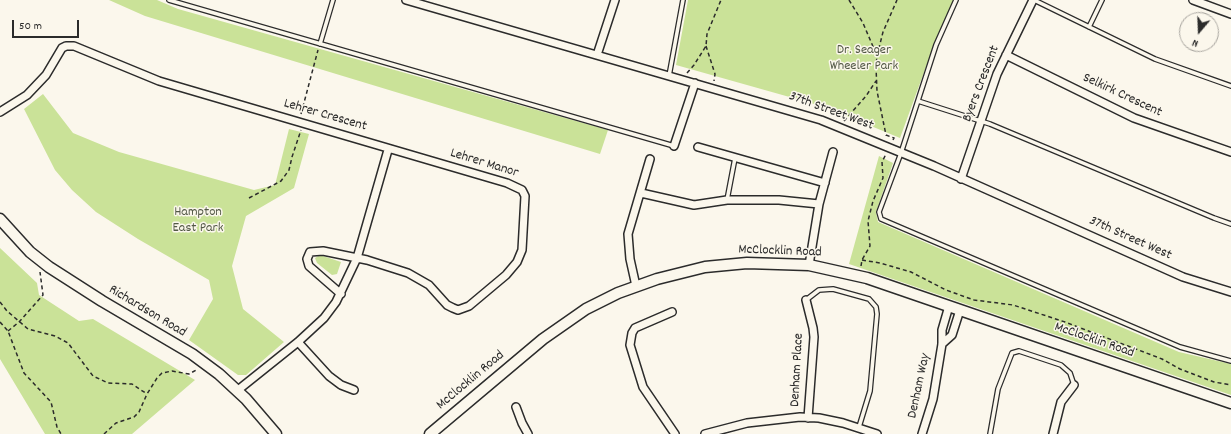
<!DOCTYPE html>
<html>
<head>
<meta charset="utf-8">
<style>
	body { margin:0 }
	#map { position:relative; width:1231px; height:434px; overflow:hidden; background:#fbf7ec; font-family:Dekko,sans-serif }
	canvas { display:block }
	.north { position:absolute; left:1179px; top:12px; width:40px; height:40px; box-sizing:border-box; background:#fbf7ec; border:1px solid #a8a59f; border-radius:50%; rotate:199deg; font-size:11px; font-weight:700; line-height:16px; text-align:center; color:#2b2b2b }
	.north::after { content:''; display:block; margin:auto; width:14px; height:18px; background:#2b2b2b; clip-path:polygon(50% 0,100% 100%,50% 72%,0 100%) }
	.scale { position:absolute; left:12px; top:20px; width:67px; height:18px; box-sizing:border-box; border:2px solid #2b2b2b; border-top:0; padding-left:5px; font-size:12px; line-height:14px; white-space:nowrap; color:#2b2b2b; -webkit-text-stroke:3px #fbf7ec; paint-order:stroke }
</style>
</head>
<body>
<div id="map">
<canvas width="1231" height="434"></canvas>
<div class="north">N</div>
<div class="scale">50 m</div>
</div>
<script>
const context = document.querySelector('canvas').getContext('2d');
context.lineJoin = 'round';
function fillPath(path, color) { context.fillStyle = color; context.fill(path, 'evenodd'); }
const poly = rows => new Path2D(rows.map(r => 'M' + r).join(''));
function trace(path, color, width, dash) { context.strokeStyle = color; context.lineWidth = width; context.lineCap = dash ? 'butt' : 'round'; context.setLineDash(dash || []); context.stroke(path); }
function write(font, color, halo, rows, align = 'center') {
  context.font = font + ' Dekko,sans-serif'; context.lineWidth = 3; context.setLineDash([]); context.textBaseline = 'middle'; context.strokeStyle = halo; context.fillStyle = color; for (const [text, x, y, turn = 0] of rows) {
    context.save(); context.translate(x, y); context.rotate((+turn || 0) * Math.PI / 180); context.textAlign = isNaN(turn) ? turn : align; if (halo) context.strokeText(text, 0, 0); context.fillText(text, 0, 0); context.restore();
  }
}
fillPath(poly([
	[109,0,157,0,178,9,608,130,600,154,145,16],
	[688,0,954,0,938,34,900,138,825,107,676,65],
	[43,94,73,133,119,152,254,190,275,185,289,129,309,134,294,188,246,216,232,266,243,309,284,342,246,375,238,375,189,340,213,299,209,280,138,239,96,212,72,190,55,170,24,109],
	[879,156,893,163,876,212,878,222,1179,352,1231,364,1231,395,849,264],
	[0,248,37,283,39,295,79,321,93,319,195,380,132,434,45,434,0,359],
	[320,255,341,262,337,274,332,275,317,263,315,258]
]), '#cae298');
const lane = poly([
	[169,0,674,146],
	[956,0,936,45,901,153,879,212,881,219,1180,347,1231,361],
	[1034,0,1155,59,1231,86],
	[1089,27,1102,0],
	[320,44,333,0],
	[669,76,683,0],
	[918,101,990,124,1214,218,1231,224],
	[727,200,735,158],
	[806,300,819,290,833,289,869,299,876,307,877,314,870,391,859,427],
	[990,434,998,389,1012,353,1019,351,1061,365,1070,373,1074,385]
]);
const street = poly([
	[406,0,821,120,934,166,1183,277,1231,292],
	[1193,0,1231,14],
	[597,55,615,0],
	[1006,55,1134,118,1231,152],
	[0,112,27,95,46,75,62,48,66,46,74,46,159,81,507,183,522,190,525,196,522,250,517,262,506,275,469,306,458,310,453,308,447,305,429,285,408,273,367,260,323,251,310,252,307,259,309,266,341,294],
	[674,146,695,83],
	[698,147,825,183],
	[961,179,997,74,1033,0],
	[641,193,694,205,727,200,779,200,819,204],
	[809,265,819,204,833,152],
	[636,286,630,259,628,234,650,159],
	[806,300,813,328,814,337,808,418],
	[672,312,635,328,632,333,630,345,643,387,675,434],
	[298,342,329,376,341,385,354,390],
	[942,344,952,335,960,310],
	[238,390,298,342,324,318,336,302,357,258,388,150],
	[516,407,522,423,528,434],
	[705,434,747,423,800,417,819,418,843,423,877,434],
	[922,434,933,399,942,344,942,330,949,306],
	[1053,434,1061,402,1074,385]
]);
const secondary = poly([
	[0,219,30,252,49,267,102,301,192,354,219,374,246,399,276,434],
	[430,434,543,339,586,309,618,293,657,279,705,267,747,263,809,265,867,278,1231,403]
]);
trace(lane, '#2b2b2b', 6);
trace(street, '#2b2b2b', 10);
trace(secondary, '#2b2b2b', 13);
trace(poly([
	[849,0,863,23,877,56],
	[706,46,715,74,714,81],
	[687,73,694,65,706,46,707,34,721,0],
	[301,114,318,50],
	[844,121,866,96,876,81],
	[893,140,894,138,886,135,877,91,876,67,877,56,883,32,897,0],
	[249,198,281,181,289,170,292,157,301,130],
	[862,260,880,263,911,272,946,290,974,300,1013,305,1065,322,1162,359,1180,369,1214,382,1231,385],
	[861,266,862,260,870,246,868,221,873,201,883,178,882,162,886,154],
	[0,302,7,311,28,329,55,336,68,343,93,376,108,383,132,384,147,394],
	[0,322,8,331,24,373,51,402,57,427,61,434],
	[8,331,19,322,43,295,40,272],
	[104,434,116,423,134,417,139,412,147,394,157,378,162,373,172,371,189,374,198,369]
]), '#2b2b2b', 1.5, [4, 3]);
trace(lane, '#fbf7ec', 3.5);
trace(street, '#fbf7ec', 7);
trace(secondary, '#fbf7ec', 10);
write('14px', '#535946', '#fbf7ec', [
	["Dr. Seager",864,51],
	["Wheeler Park",864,67],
	["Hampton",198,213],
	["East Park",198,229]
]);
write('14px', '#2b2b2b', '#fbf7ec', [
	["Byers Crescent",982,84,-69],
	["Selkirk Crescent",1122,96,25],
	["37th Street West",831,112,20],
	["Lehrer Crescent",325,116,16],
	["Lehrer Manor",484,164,17],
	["37th Street West",1130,239,24],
	["McClocklin Road",780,252,2],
	["Richardson Road",147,312,31],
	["McClocklin Road",1094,341,19],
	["Denham Place",798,370,-87],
	["McClocklin Road",471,381,-40],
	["Denham Way",920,386,-78]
]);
</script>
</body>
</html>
